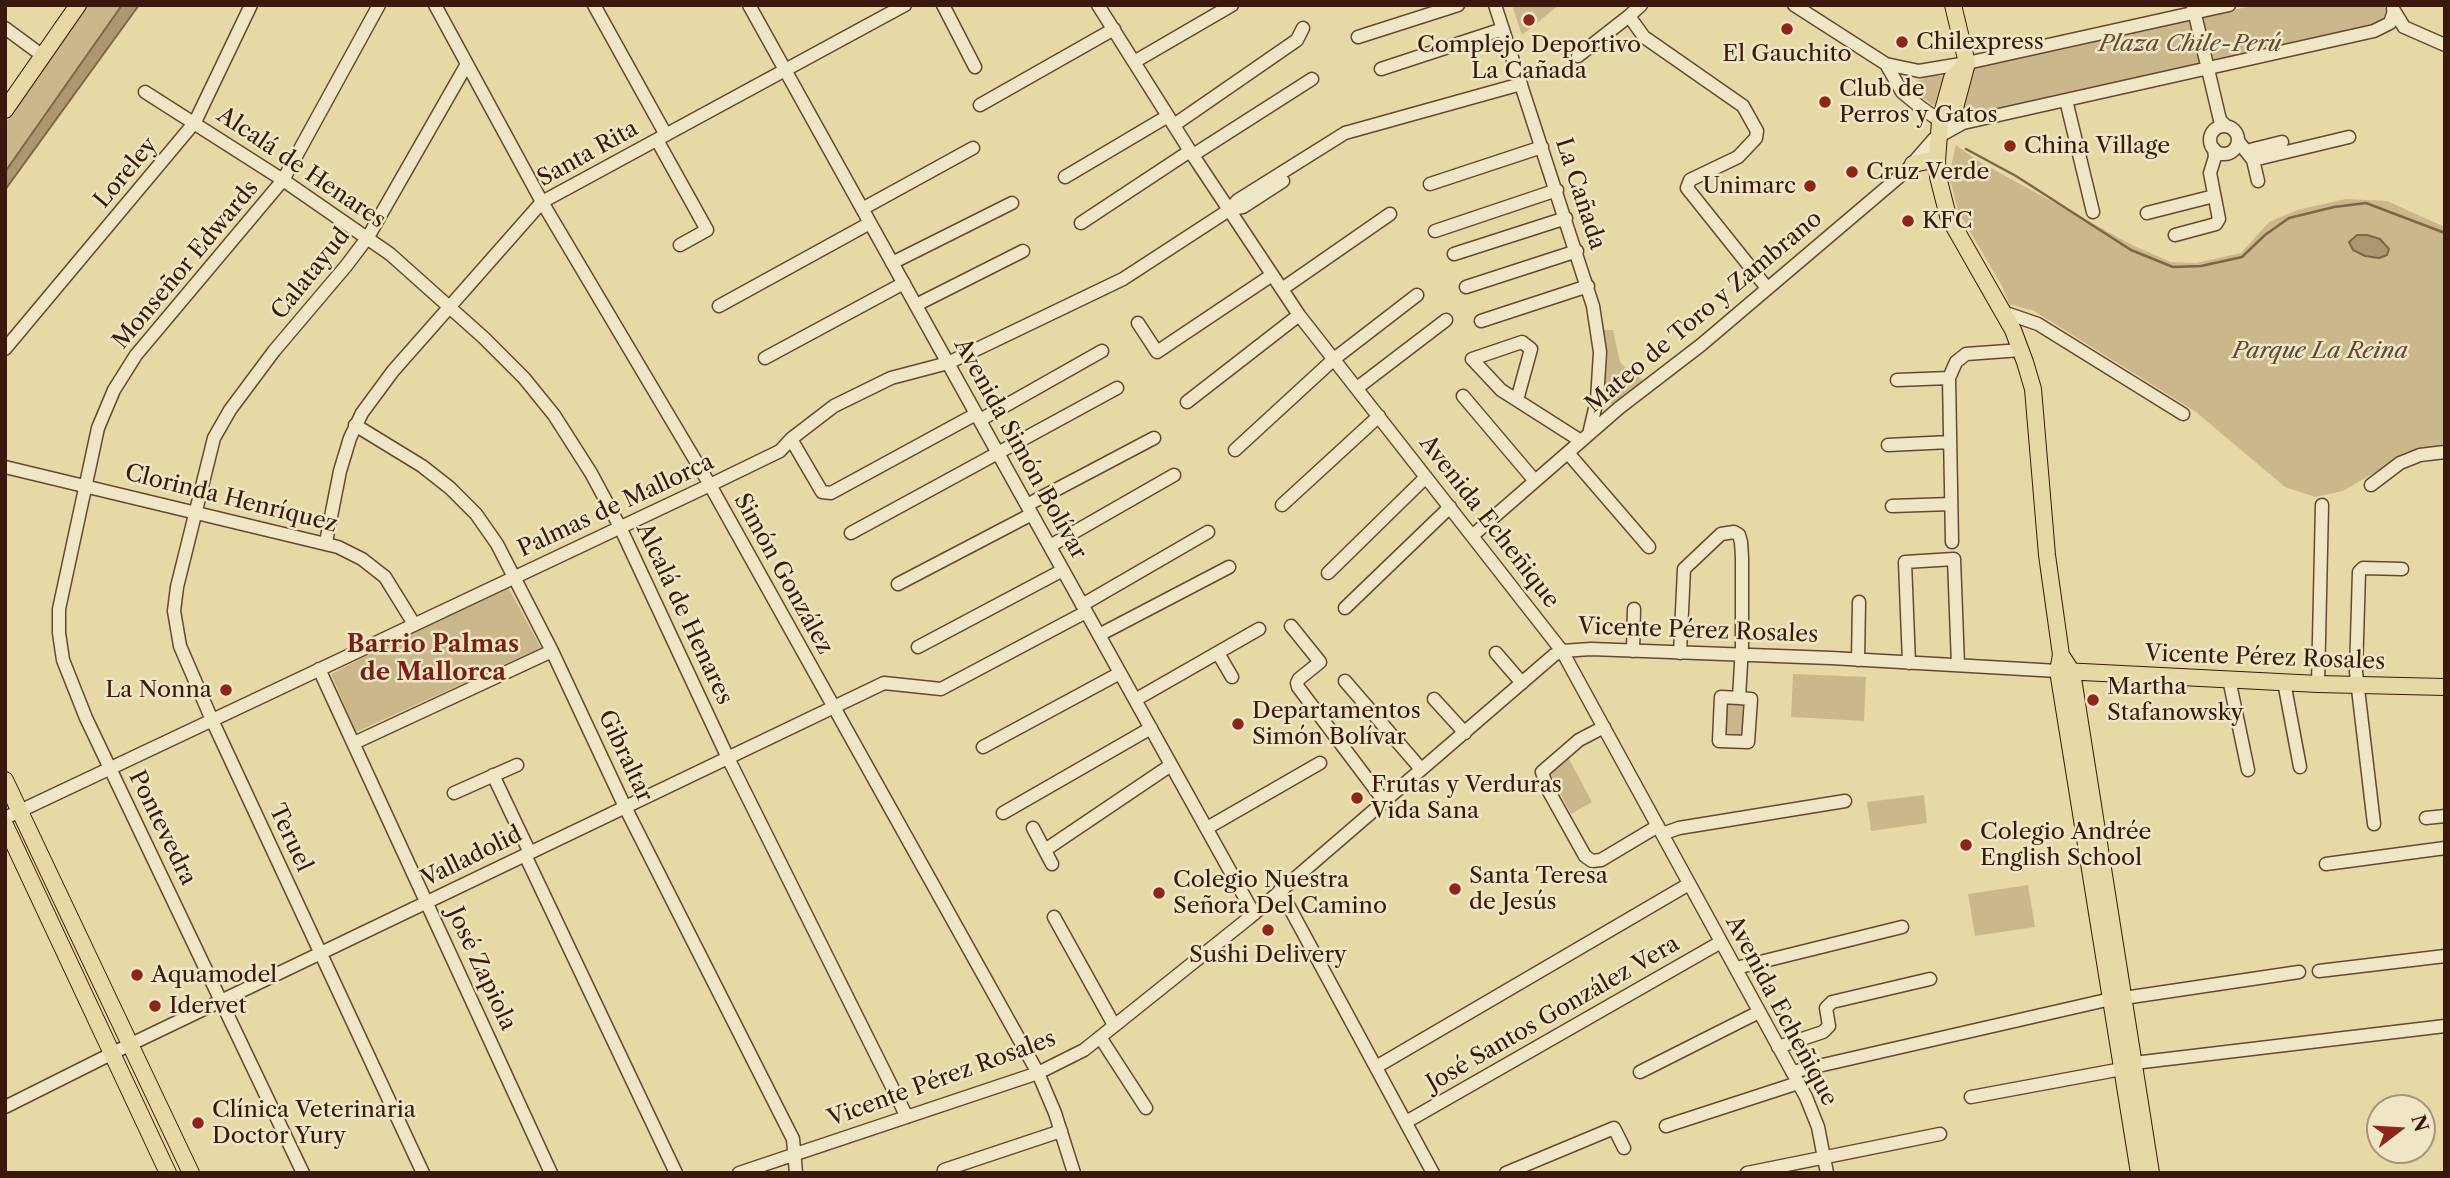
<!DOCTYPE html>
<html>
<head>
<meta charset="utf-8">
<style>
	body { margin:0 }
	#map { position:relative; width:2450px; height:1178px; overflow:hidden; background:#e7d9a6; font-family:"Libre Caslon Text",serif }
	canvas { display:block }
	.frame { position:absolute; inset:0; border:7px solid #3a180b; pointer-events:none }
	.north { position:absolute; left:2366px; top:1094px; width:70px; height:70px; box-sizing:border-box; background:#efe6c5; border:2px solid #a7947b; border-radius:50%; rotate:73deg; font-size:19px; font-weight:700; line-height:28px; text-align:center; color:#3a180b }
	.north::after { content:''; display:block; margin:auto; width:24px; height:32px; background:#8f2418; clip-path:polygon(50% 0,100% 100%,50% 72%,0 100%) }
</style>
</head>
<body>
<div id="map">
<canvas width="2450" height="1178"></canvas>
<div class="frame"></div>
<div class="north">N</div>
</div>
<script>
const context = document.querySelector('canvas').getContext('2d');
context.lineJoin = 'round';
function fillPath(path, color) { context.fillStyle = color; context.fill(path, 'evenodd'); }
const poly = rows => new Path2D(rows.map(r => 'M' + r).join(''));
function trace(path, color, width, dash) { context.strokeStyle = color; context.lineWidth = width; context.lineCap = dash ? 'butt' : 'round'; context.setLineDash(dash || []); context.stroke(path); }
function write(font, color, halo, rows, align = 'center') {
  context.font = font + ' "Libre Caslon Text",serif'; context.lineWidth = 5; context.setLineDash([]); context.textBaseline = 'middle'; context.strokeStyle = halo; context.fillStyle = color; for (const [text, x, y, turn = 0] of rows) {
    context.save(); context.translate(x, y); context.rotate((+turn || 0) * Math.PI / 180); context.textAlign = isNaN(turn) ? turn : align; if (halo) context.strokeText(text, 0, 0); context.fillText(text, 0, 0); context.restore();
  }
}
fillPath(poly([
	[86,5,122,5,5,172,5,124],
	[1512,5,1559,5,1522,35],
	[2256,5,2384,5,2388,19,2382,25,1961,118,1956,115,1970,70,1975,67],
	[1930,76,1946,76,1934,106,1914,91,1914,86,1917,81],
	[1956,145,1978,161,2132,245,2171,262,2196,263,2241,253,2269,222,2297,210,2346,199,2387,201,2445,227,2445,449,2413,450,2343,491,2315,497,2285,487,2196,412,2034,311,2009,304,2002,286,1958,211,1949,175],
	[1604,330,1613,330,1620,362,1630,372,1638,375,1643,381,1613,404,1606,401,1601,394,1606,363],
	[508,587,541,648,356,732,331,674,417,630],
	[1793,674,1866,677,1864,721,1791,717],
	[1726,703,1746,704,1745,738,1725,737],
	[1569,759,1592,802,1571,814,1550,774,1552,768],
	[1924,795,1927,823,1871,831,1867,802],
	[2028,885,2035,927,1975,936,1968,894]
]), '#cab88c');
const water = poly([
	[122,5,139,5,5,190,5,172,122,5],
	[2357,235,2367,235,2380,239,2389,249,2387,255,2379,258,2365,256,2353,250,2349,242,2357,235]
]);
fillPath(water, '#ac9771');
trace(water, '#7e6448', 2);
trace(poly([
	[1966,149,2016,176,2131,250,2173,267,2201,266,2242,257,2265,235,2289,218,2334,207,2366,203,2445,233]
]), '#7e6448', 2.5);
const minor = poly([
	[435,5,542,202,710,485,1038,1073,1055,1113,1074,1173],
	[594,5,666,135],
	[749,5,1254,914],
	[943,5,975,67],
	[1098,5,1190,151,1299,315,1562,651,1806,1097,1818,1127,1827,1173],
	[1495,5,1593,306,1600,352,1597,400,1589,434],
	[1641,5,1629,16,1644,37,1743,106,1757,131,1756,138,1738,157,1690,180,1687,188,1767,288],
	[1794,5,1886,64,1919,71,1967,63,2229,5],
	[2193,6,2220,120,2226,126],
	[2393,9,2404,27,2445,45],
	[5,28,43,56],
	[1358,37,1458,5],
	[1578,56,1629,16],
	[1134,62,1232,5],
	[1886,64,1902,92,1919,106,1940,121,1963,123,2374,31,2390,23,2394,11],
	[1381,69,1503,29],
	[145,92,283,180,390,254,484,338,524,378,554,415,591,473,620,527,728,758,907,1117],
	[2066,100,2093,212],
	[980,105,1114,29],
	[1174,125,1297,40,1303,28],
	'2210 140a14 14 0 1 1 28 0a14 14 0 1 1-28 0Z',
	[657,140,707,230,680,245],
	[2238,141,2253,160,2258,181],
	[2246,151,2282,142],
	[1193,155,1312,79],
	[2253,160,2349,137],
	[1065,177,1168,116],
	[1430,184,1542,147],
	[862,209,973,148],
	[1229,210,1243,207,1283,181],
	[2147,213,2214,196],
	[1081,223,1190,151],
	[1435,231,1557,190],
	[2175,235,2216,224,2219,219,2210,173,2215,157,2214,149],
	[1454,254,1566,218],
	[892,263,1012,203],
	[1466,287,1577,251],
	[1282,289,1390,214],
	[916,305,1023,251],
	[719,306,870,223],
	[2003,312,2038,324,2183,414],
	[1481,321,1588,286],
	[1138,323,1157,352,1272,275],
	[5,349,195,122,251,5],
	[765,358,904,283],
	[1897,380,1949,378],
	[1357,388,1446,320],
	[1463,396,1535,481],
	[1517,400,1531,349,1522,342,1472,359,1501,390,1581,441],
	[1187,402,1299,315],
	[980,420,1102,351],
	[355,425,422,466,450,488,476,514,497,544,552,651,625,807,793,1139,796,1173],
	[791,439,822,492,831,493,976,414],
	[1888,445,1950,442],
	[1235,450,1334,359,1417,295],
	[1568,453,1649,547],
	[5,467,338,547,362,559,385,577,414,624],
	[2371,485,2400,463,2420,455,2445,452],
	[1027,505,1154,438],
	[1282,505,1379,416],
	[1892,506,1951,504],
	[851,533,1117,388],
	[1472,536,1619,408,1701,345,1906,171,1934,139,1963,123],
	[326,542,340,471,350,438,362,413,393,371,542,202,905,5],
	[1952,542,1949,378,1956,362,1966,354,2021,350],
	[1050,546,1174,475],
	[1328,573,1426,477],
	[898,584,1032,514],
	[1082,605,1208,532],
	[1345,608,1450,507],
	[1291,626,1320,662,1299,679,1297,683,1298,687,1384,801],
	[1099,635,1229,567],
	[918,647,1063,570],
	[1633,651,1634,609],
	[1218,653,1232,677],
	[1496,653,1522,683],
	[1680,653,1684,569,1721,534,1734,532,1739,535,1741,542,1742,558,1742,646,1739,698,1751,699,1748,742,1719,741,1721,697,1739,698],
	[1858,660,1859,602],
	[1909,663,1905,562,1954,559,1958,665],
	[319,669,551,1173],
	[2229,679,2248,770],
	[1345,681,1421,769],
	[2284,682,2300,767],
	[2318,684,2322,505],
	[1434,699,1465,733],
	[1135,700,1259,629],
	[1604,727,1579,740,1542,772,1547,788,1585,856,1592,861,1601,860,1658,826],
	[354,743,552,651],
	[983,747,1120,673],
	[493,775,530,853],
	[454,793,517,765],
	[1003,813,1151,728],
	[5,818,710,485,780,451,791,439,834,406,891,378,948,363,1123,279,1229,210,1238,200,1345,133,1521,84],
	[2426,818,2445,816],
	[2374,824,2356,672,2359,572,2363,568,2402,569],
	[1033,828,1052,864],
	[1207,828,1320,763],
	[1662,834,1679,828,1845,801],
	[1045,850,1171,765],
	[525,855,676,1173],
	[2326,864,2445,848],
	[1280,890,1433,1173],
	[1054,917,1114,1025],
	[1736,968,1902,927],
	[2319,971,2445,956],
	[2124,998,2299,972],
	[1100,1037,1146,1108],
	[1778,1047,1823,1032,1829,1026,1826,1008,1832,1002,1930,979],
	[2134,1063,2445,1026],
	[1376,1067,1689,884],
	[1640,1072,1759,1012],
	[1792,1072,2111,999],
	[1971,1097,2122,1069],
	[5,1107,129,1045,884,683,941,689,1086,612],
	[1406,1122,1721,942],
	[1666,1126,1798,1083],
	[944,1170,1061,1131],
	[303,1173,86,718,63,660,59,633,59,609,98,428,114,390,136,355,283,180,379,5],
	[423,1173,212,720,180,646,174,611,177,587,214,438,230,410,274,351,346,266,368,237,467,64],
	[739,1173,1038,1073,1084,1050,1249,918,1554,655,1562,651,1591,649,1831,658,2058,671],
	[1506,1173,1614,1128,1624,1148],
	[1747,1173,1940,1134]
]);
const major = poly([
	[1953,5,1967,63,1955,108],
	[1967,63,1952,78,1940,121,1937,161,1938,177,1948,216,2013,330,2025,362,2033,389,2047,555,2061,655,2058,671,2139,1173],
	[5,110,78,5],
	[1913,164,1928,161,1933,162,1937,167],
	[2061,655,2072,672,2151,1173],
	[2063,671,2318,684,2445,687],
	[5,780,191,1173],
	[5,825,168,1173]
]);
trace(minor, '#654832', 15);
trace(major, '#3a180b', 18);
trace(minor, '#efe6c5', 12);
trace(major, '#e7d9a6', 16);
for (const [x, y, r, color] of [
	[1529,20,7,"#8f2418"],
	[1787,29,7,"#8f2418"],
	[1902,42,7,"#8f2418"],
	[1825,102,7,"#8f2418"],
	[2010,146,7,"#8f2418"],
	[1852,172,7,"#8f2418"],
	[1810,186,7,"#8f2418"],
	[1908,221,7,"#8f2418"],
	[226,690,7,"#8f2418"],
	[2093,700,7,"#8f2418"],
	[1238,724,7,"#8f2418"],
	[1357,798,7,"#8f2418"],
	[1966,845,7,"#8f2418"],
	[1455,889,7,"#8f2418"],
	[1159,893,7,"#8f2418"],
	[1268,930,7,"#8f2418"],
	[137,975,7,"#8f2418"],
	[155,1006,7,"#8f2418"],
	[198,1123,7,"#8f2418"]
]) { const dot = new Path2D(); dot.arc(x, y, r, 0, 2 * Math.PI); context.fillStyle = color; context.fill(dot); trace(dot, '#efe6c5', 2.5); }
write('23px', '#3a180b', '#efe6c5', [
	["Chilexpress",1916,42],
	["Complejo Deportivo",1529,45,"center"],
	["La Cañada",1529,71,"center"],
	["El Gauchito",1787,54,"center"],
	["Club de",1839,89],
	["Perros y Gatos",1839,115],
	["China Village",2024,146],
	["Cruz Verde",1866,172],
	["Unimarc",1796,186,"right"],
	["KFC",1922,221],
	["Martha",2107,687],
	["Stafanowsky",2107,713],
	["La Nonna",212,690,"right"],
	["Departamentos",1252,711],
	["Simón Bolívar",1252,737],
	["Frutas y Verduras",1371,785],
	["Vida Sana",1371,811],
	["Colegio Andrée",1980,832],
	["English School",1980,858],
	["Santa Teresa",1469,876],
	["de Jesús",1469,902],
	["Colegio Nuestra",1173,880],
	["Señora Del Camino",1173,906],
	["Sushi Delivery",1268,955,"center"],
	["Aquamodel",151,975],
	["Idervet",169,1006],
	["Clínica Veterinaria",212,1110],
	["Doctor Yury",212,1136]
], 'left');
write('italic 23px', '#654832', '#efe6c5', [
	["Plaza Chile-Perú",2190,44],
	["Parque La Reina",2320,351]
]);
write('23px', '#3a180b', '#efe6c5', [
	["Santa Rita",588,154,-29],
	["Alcalá de Henares",301,168,34],
	["Loreley",126,173,-50],
	["La Cañada",1580,194,72],
	["Monseñor Edwards",186,265,-50],
	["Calatayud",311,274,-51],
	["Mateo de Toro y Zambrano",1704,312,-40],
	["Avenida Simón Bolívar",1020,449,61],
	["Clorinda Henríquez",231,499,14],
	["Palmas de Mallorca",616,506,-25],
	["Avenida Echeñique",1489,522,52],
	["Simón González",783,574,61],
	["Alcalá de Henares",684,614,65],
	["Vicente Pérez Rosales",1698,631,2],
	["Vicente Pérez Rosales",2265,658,2],
	["Gibraltar",625,756,65],
	["Pontevedra",162,828,64],
	["Teruel",290,838,65],
	["Valladolid",472,857,-26],
	["José Zapiola",481,969,65],
	["Avenida Echeñique",1781,1011,62],
	["José Santos González Vera",1553,1014,-30],
	["Vicente Pérez Rosales",942,1079,-20]
]);
write('bold 24px', '#7a1f14', '#efe6c5', [
	["Barrio Palmas",433,645],
	["de Mallorca",433,673]
]);
</script>
</body>
</html>
